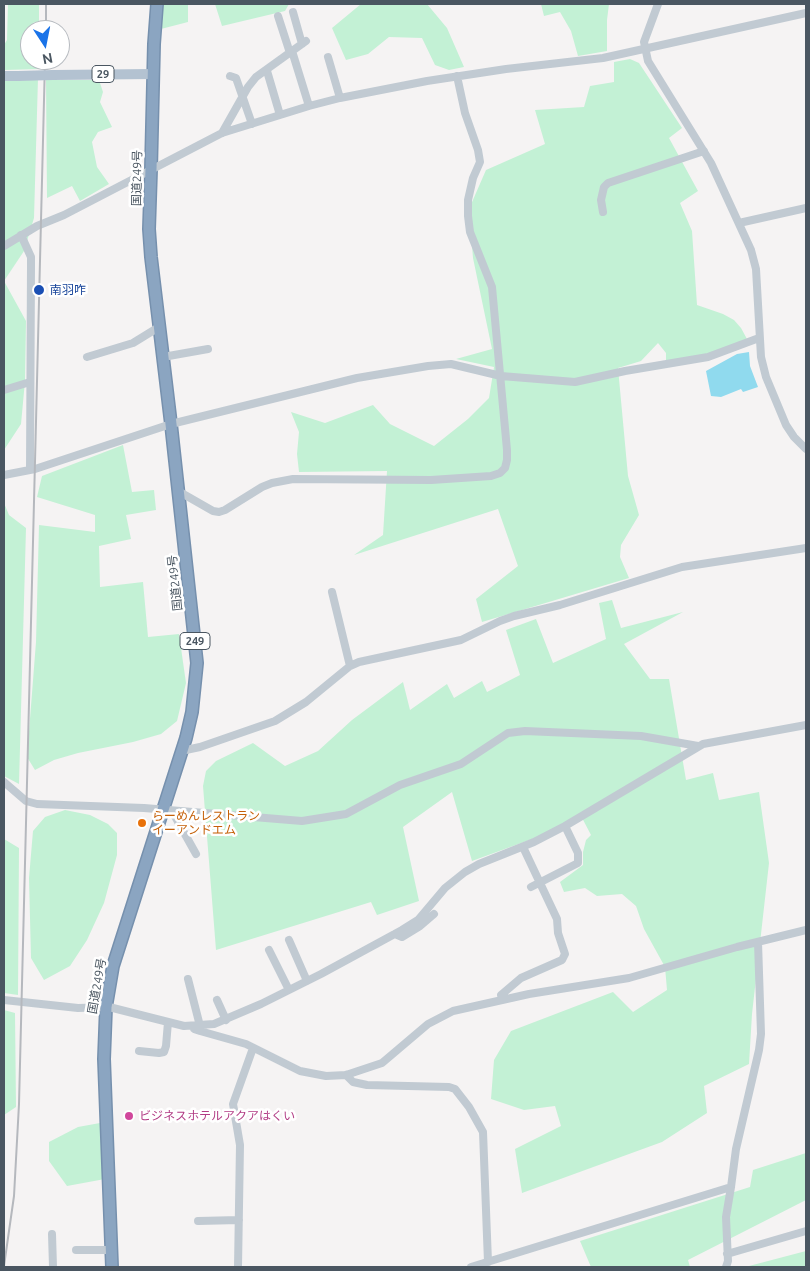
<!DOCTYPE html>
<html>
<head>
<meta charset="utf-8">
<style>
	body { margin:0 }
	#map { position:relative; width:810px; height:1271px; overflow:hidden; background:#f5f3f3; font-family:Ubuntu,sans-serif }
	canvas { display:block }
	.frame { position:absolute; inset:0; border:5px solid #4a5661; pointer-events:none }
	.north { position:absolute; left:20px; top:20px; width:50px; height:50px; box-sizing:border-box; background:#fff; border:1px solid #b7bbc0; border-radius:50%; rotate:169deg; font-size:14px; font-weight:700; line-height:20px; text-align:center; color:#4a5661 }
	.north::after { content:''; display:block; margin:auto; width:18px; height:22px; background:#1a73e8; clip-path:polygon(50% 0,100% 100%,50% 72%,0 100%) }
</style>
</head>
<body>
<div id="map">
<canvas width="810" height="1271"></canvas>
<div class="frame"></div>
<div class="north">N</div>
</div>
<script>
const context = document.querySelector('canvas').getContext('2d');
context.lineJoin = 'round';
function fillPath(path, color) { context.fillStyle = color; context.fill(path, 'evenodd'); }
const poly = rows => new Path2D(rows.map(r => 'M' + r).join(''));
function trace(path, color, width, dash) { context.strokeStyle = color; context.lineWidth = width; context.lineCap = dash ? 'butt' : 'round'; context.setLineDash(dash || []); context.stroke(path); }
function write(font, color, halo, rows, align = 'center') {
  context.font = font + ' Ubuntu,"Noto Sans JP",sans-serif'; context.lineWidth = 5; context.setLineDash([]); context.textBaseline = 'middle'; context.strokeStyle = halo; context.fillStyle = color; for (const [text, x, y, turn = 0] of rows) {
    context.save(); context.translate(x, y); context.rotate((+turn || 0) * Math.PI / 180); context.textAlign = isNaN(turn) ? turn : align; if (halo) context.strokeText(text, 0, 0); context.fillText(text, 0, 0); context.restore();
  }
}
fillPath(poly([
	[8,4,39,4,39,30,30,30,30,60,40,60,40,69,4,70,4,45,7,40],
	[161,4,188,4,188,22,157,30],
	[215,4,289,4,285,11,222,26],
	[361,4,427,4,447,28,464,67,449,70,435,65,422,38,389,37,368,54,346,60,332,28],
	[541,4,609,4,607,20,607,51,578,56,571,31,560,12,544,16],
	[630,59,639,63,682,128,669,138,698,191,680,203,692,231,697,305,723,314,734,320,741,328,747,339,707,355,666,362,666,353,658,343,641,361,618,368,628,476,639,515,621,545,620,557,629,578,482,622,476,599,518,566,498,509,354,555,383,535,387,471,299,472,297,454,299,432,291,412,325,423,373,405,390,424,434,446,468,419,489,398,494,367,456,359,492,349,473,258,469,209,486,170,545,144,535,110,584,107,590,86,614,82,614,62],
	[4,78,38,78,34,218,24,251,4,281,26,321,25,381,21,424,4,450],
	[46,80,99,80,103,92,100,102,112,127,98,132,92,142,97,167,109,184,80,201,72,186,47,198],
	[123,445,132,492,154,490,156,510,126,515,131,539,99,546,100,587,143,582,148,637,179,634,186,683,177,721,161,734,133,742,78,753,54,760,35,770,27,757,36,642,39,525,95,532,95,515,37,497,42,476],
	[4,503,9,515,26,528,19,784,4,776],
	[612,600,621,628,683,612,624,644,650,679,669,679,686,780,713,773,719,800,759,792,769,863,752,1014,749,1064,704,1086,707,1113,662,1142,522,1193,515,1149,561,1126,555,1106,524,1110,491,1099,494,1060,511,1031,613,992,633,1012,667,990,665,967,644,929,636,906,622,894,597,896,585,888,564,892,560,882,583,865,583,852,586,840,591,835,580,814,543,835,472,861,452,792,403,827,419,901,377,915,371,902,216,950,203,786,206,771,216,761,253,743,285,766,318,751,352,720,403,682,410,710,447,684,454,698,482,681,487,692,520,675,506,630,536,619,553,663,606,639,599,603],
	[65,810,90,815,108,824,117,833,117,855,104,903,87,940,70,966,44,980,31,958,29,878,33,831,45,817],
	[4,839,19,848,18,995,4,993],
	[4,1010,15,1013,16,1107,4,1115],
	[100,1123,105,1179,67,1186,49,1161,49,1142,78,1127],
	[806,1153,806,1200,688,1260,690,1267,591,1267,580,1241,750,1187,753,1170],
	[806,1251,806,1267,749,1267,749,1266]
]), '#c3f1d5');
fillPath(poly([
	[749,352,750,366,758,387,743,392,741,389,721,397,711,396,706,371,737,354]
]), '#90daee');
const highway = poly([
	[112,1267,104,1059,106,1007,113,966,186,738,192,712,197,663,171,424,151,257,149,229,151,169,154,44,157,4]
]);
trace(highway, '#7690ad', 14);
trace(poly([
	[658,4,644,42,648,61,711,163,751,250,756,269,761,357,766,377,786,425,794,437,806,449],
	[293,12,302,44],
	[278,16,290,53],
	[292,51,309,106],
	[328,57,340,98],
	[267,71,280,115],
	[230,76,236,78,252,124],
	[222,133,248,87,256,77,306,41],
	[603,212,601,200,604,187,608,183,704,151],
	[739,223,806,208],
	[21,235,31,257,31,265,30,470],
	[4,246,37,226,64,215,222,133,309,106,340,98,427,81,506,69,603,58,806,13],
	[87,357,133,343,159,327],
	[163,357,208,349],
	[4,390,30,382],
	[4,475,35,469,171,424,357,378,428,366,451,364,501,376,575,382,625,371,708,357,759,338],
	[178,491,213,511,219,512,225,510,262,487,272,483,293,479,431,480,491,476,500,473,505,468,507,460,507,450,492,287,470,232,468,216,468,200,473,178,480,162,478,150,465,113,457,76],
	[332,592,350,666],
	[181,751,200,747,275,721,306,702,350,666,359,662,461,640,500,621,514,616,560,605,682,567,806,548],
	[4,782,26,801,37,804,144,808,302,821,346,814,400,785,461,764,508,733,525,731,641,736,698,746],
	[172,811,196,854],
	[531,887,578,863,578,853,565,826],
	[395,934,402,937,420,926,434,914],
	[289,940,307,981],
	[269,950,289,990],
	[188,979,200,1026],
	[502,999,501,995,521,978,562,960,565,954,558,933,557,919,523,847],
	[4,1000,78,1008,109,1007,184,1026,214,1024,261,1004,321,974,402,930,418,920,445,888,465,872,479,864,534,842,565,826,703,744,806,725],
	[217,1000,226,1020],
	[194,1026,194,1029,200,1031,246,1044,300,1071,326,1076,346,1075,382,1063,428,1024,453,1011,529,994,629,978,737,947,806,930],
	[139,1051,159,1053,164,1052,166,1046,168,1022],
	[346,1075,353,1082,367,1085,449,1087,455,1089,469,1107,483,1132,488,1262],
	[198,1221,239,1220],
	[52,1234,53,1267],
	[76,1250,111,1250],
	[727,1254,806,1231],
	[238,1267,240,1145,233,1104,253,1048],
	[471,1267,731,1187],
	[726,1267,728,1261,726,1217,731,1187,736,1149,759,1050,761,1034,758,942]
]), '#c1cad2', 8);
trace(poly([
	[53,75,153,74],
	[4,76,18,76]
]), '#b3c2d1', 10);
trace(highway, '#8ba5c1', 11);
trace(poly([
	[46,30,46,4],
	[4,1266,14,1196,19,1104,45,60]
]), '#b5b8bd', 2);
trace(poly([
	[18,76,53,75]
]), '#b3c2d1', 10);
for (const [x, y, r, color] of [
	[39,290,6,"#1a4fb4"],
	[142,823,5,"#e8710a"],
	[129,1116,5,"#d1479c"]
]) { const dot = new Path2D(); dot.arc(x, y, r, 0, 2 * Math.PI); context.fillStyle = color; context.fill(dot); trace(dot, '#fff', 2); }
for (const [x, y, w] of [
	[103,74,22],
	[195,641,30]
]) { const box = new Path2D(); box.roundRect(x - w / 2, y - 8.5, w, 17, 4); context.fillStyle = '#fff'; context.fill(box); trace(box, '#4a5661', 1); }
write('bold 11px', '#4a5661', null, [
	["29",103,74],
	["249",195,641]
]);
write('12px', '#4a5661', '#fff', [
	["国道249号",137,178,-89],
	["国道249号",175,583,-96],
	["国道249号",97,986,-80]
]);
write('12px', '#164399', '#fff', [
	["南羽咋",50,290]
], 'left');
write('12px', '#c56008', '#fff', [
	["らーめんレストラン",152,816],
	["イーアンドエム",152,830]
], 'left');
write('12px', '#b23c85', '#fff', [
	["ビジネスホテルアクアはくい",139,1116]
], 'left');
</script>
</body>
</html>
